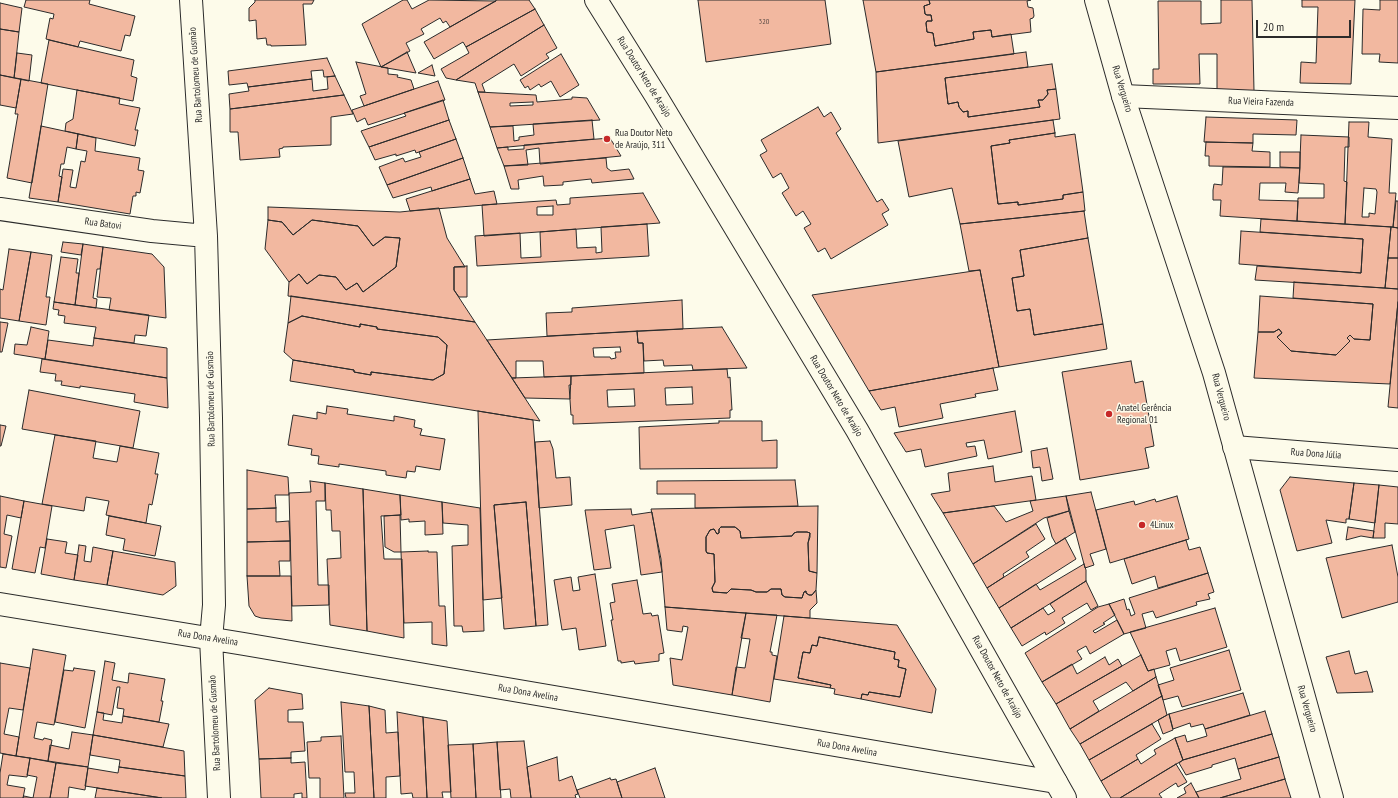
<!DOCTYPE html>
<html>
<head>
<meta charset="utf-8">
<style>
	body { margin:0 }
	#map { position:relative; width:1398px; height:798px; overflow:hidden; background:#fdfbea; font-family:"PT Sans Narrow",sans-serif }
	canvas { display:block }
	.scale { position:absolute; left:1256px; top:20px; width:95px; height:18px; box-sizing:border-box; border:2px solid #2b2b2b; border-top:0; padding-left:5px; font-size:12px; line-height:14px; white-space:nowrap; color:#2b2b2b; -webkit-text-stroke:3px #fdfbea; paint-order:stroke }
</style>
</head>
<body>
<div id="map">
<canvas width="1398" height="798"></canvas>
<div class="scale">20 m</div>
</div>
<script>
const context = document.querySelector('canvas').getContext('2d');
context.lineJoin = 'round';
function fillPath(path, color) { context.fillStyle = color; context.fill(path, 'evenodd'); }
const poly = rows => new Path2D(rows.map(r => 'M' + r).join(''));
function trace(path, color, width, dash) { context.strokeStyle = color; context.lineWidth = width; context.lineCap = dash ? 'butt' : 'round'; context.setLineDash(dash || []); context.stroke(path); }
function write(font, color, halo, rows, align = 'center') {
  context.font = font + ' "PT Sans Narrow",sans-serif'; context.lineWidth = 3; context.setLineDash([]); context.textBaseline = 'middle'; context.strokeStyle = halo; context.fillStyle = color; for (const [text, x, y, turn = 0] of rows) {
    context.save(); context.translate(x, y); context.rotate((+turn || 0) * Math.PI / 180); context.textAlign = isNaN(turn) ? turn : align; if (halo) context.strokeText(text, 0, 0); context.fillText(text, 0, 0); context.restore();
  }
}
const building = poly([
	[26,0,90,0,89,4,135,16,130,36,125,35,121,51,80,41,78,47,46,39,50,18,53,19,54,14,24,7,26,0],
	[255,0,314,0,312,4,303,4,306,45,271,46,271,45,267,45,266,38,257,39,256,20,249,21,249,8,255,2,255,0],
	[403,0,407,0,412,9,429,0,496,1,450,27,446,21,443,23,440,18,421,29,424,34,406,43,410,51,381,67,362,24,403,0],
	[497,0,529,0,535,9,466,47,463,42,434,59,424,42,497,0],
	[698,0,825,0,831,44,706,62,698,0],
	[863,0,929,0,930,4,924,6,925,14,927,15,931,15,932,21,927,21,926,23,927,32,933,33,935,46,974,39,973,32,991,30,992,37,1011,34,1014,54,876,72,863,0],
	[929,0,1031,0,1027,1,1028,7,1033,8,1034,16,1033,18,1030,19,1031,32,992,37,991,30,973,32,974,39,935,46,933,33,927,32,926,23,927,21,932,21,931,15,927,15,925,14,924,6,930,4,929,0],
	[1221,0,1252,0,1254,91,1217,92,1217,54,1199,54,1200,84,1153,84,1153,69,1159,69,1158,1,1201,1,1201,24,1221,23,1221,0],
	[1302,0,1355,0,1351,84,1300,83,1301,62,1316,63,1318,7,1302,7,1302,0],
	[1380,0,1398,0,1398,63,1379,62,1380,54,1362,54,1363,9,1380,10,1380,0],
	[0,3,22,8,19,32,0,29,0,3],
	[535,9,544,25,456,80,446,78,441,69,469,53,466,47,535,9],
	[544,25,557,48,546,54,549,58,521,76,514,64,482,84,485,92,478,92,475,83,456,80,544,25],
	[0,29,19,32,14,78,0,75,0,29],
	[49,40,134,60,131,76,137,78,133,101,41,83,49,40],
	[407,52,416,73,381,67,407,52],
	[1026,52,1028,67,945,78,948,104,958,102,959,107,963,112,968,111,968,117,1040,107,1038,100,1043,100,1048,94,1047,90,1056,89,1060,119,878,143,876,72,1026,52],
	[17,53,32,55,29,81,14,78,17,53],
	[561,54,579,85,560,97,551,81,541,87,539,84,530,90,528,86,525,88,520,80,561,54],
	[327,58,335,76,324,77,323,70,311,71,312,79,248,87,247,83,229,85,228,71,327,58],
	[356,62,388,68,388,74,398,75,397,77,411,80,414,89,364,106,360,96,366,94,356,62],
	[1052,64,1056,89,1047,90,1048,94,1043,100,1038,100,1040,107,968,117,968,111,963,112,959,107,958,102,948,104,945,78,1052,64],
	[432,65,435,76,418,73,432,65],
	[0,75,21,79,16,108,0,105,0,75],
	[335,76,344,95,230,109,229,94,249,91,248,87,312,79,313,91,328,89,327,77,335,76],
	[21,79,48,84,32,183,7,178,18,114,15,114,21,79],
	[438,81,445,100,368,125,365,118,357,122,352,110,438,81],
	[77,90,120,98,119,104,140,108,135,130,138,130,135,146,65,131,66,123,73,119,77,90],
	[478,92,536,95,537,102,572,99,572,97,587,98,600,120,490,127,478,92],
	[533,102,533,105,510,106,510,103,533,102],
	[344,95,353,114,331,117,331,145,283,147,283,148,279,149,280,157,240,160,238,132,230,132,230,109,344,95],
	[443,100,449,120,369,147,361,131,406,116,404,113,443,100],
	[818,107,824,117,831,112,841,129,836,133,877,202,882,199,889,210,882,214,888,225,831,259,825,248,818,252,804,228,811,224,803,211,796,216,782,193,789,188,781,173,773,178,760,155,767,151,761,140,818,107],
	[1206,117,1297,120,1296,135,1253,134,1253,143,1204,142,1206,117],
	[449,120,456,139,416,153,415,150,396,156,396,154,375,160,369,147,449,120],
	[592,120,594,139,497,148,490,127,513,126,514,141,519,140,519,137,534,135,533,124,592,120],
	[1053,120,1055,133,1009,140,1010,143,991,146,998,204,1018,202,1018,205,1063,199,1063,195,1083,192,1085,211,960,224,952,188,909,197,898,141,1053,120],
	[1349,122,1369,122,1368,137,1392,139,1389,193,1396,193,1393,227,1345,224,1349,122],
	[1364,188,1376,189,1377,192,1375,214,1369,213,1369,217,1362,217,1364,188],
	[41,126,78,134,76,149,67,147,64,164,61,164,59,176,62,177,58,202,29,198,41,126],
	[1055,133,1055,137,1075,134,1083,192,1063,195,1063,199,1018,205,1018,202,998,204,991,146,1010,143,1009,140,1055,133],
	[78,134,96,138,95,151,140,158,138,170,144,171,140,193,136,192,136,196,133,196,130,214,58,202,63,169,73,170,70,187,76,188,81,161,85,162,87,151,76,149,78,134],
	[1301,135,1349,137,1349,147,1345,147,1344,181,1347,182,1345,224,1297,221,1298,198,1324,198,1324,184,1299,183,1301,135],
	[610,138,621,156,540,164,539,148,526,150,528,165,504,166,497,148,508,147,508,150,524,149,524,145,610,138],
	[456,139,463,158,387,185,379,167,403,158,405,162,421,157,419,152,456,139],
	[1206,142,1253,143,1252,151,1270,152,1270,167,1209,166,1209,156,1205,156,1206,142],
	[1280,152,1300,152,1300,168,1280,167,1280,152],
	[463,158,470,179,432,191,431,187,393,198,387,185,463,158],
	[606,158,607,168,611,171,629,169,634,179,592,183,591,179,563,182,563,185,544,186,543,176,518,180,519,189,511,189,504,166,606,158],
	[1223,167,1300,168,1298,193,1285,192,1286,183,1260,183,1259,200,1298,201,1297,221,1220,216,1221,200,1213,200,1213,190,1214,184,1222,185,1223,167],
	[470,179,475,194,494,191,497,204,410,211,406,199,470,179],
	[643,193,660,223,484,236,482,205,556,200,557,205,570,204,570,198,643,193],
	[553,206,553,215,537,215,537,207,553,206],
	[1396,201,1398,201,1398,228,1393,227,1396,201],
	[268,207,400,212,439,208,447,238,465,267,454,267,454,290,475,322,288,296,289,282,299,274,307,284,319,275,336,277,346,290,357,283,363,292,396,267,400,238,385,237,373,246,358,226,312,220,293,235,282,222,268,220,268,207],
	[1084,211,1088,238,1020,250,1024,276,1012,278,1017,311,1030,309,1034,335,1103,324,1107,349,999,367,980,270,969,271,960,224,1084,211],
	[1261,219,1391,227,1385,288,1255,280,1257,266,1361,273,1363,239,1260,232,1261,219],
	[268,220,282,222,293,235,312,220,358,226,373,246,385,237,400,238,396,267,363,292,357,283,346,290,336,277,319,275,307,284,299,274,289,282,265,249,268,220],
	[647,224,649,256,477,266,475,236,520,233,521,258,541,257,540,232,576,229,577,248,596,247,596,253,602,252,601,227,647,224],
	[1391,227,1398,228,1398,258,1388,258,1391,227],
	[1241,231,1363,239,1361,273,1239,264,1241,231],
	[1088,238,1103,324,1034,335,1030,309,1017,311,1012,278,1024,276,1020,250,1088,238],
	[63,242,83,244,81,255,61,252,63,242],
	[83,244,103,247,100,269,97,269,93,298,97,299,96,308,75,305,83,244],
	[103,247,152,254,164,267,166,318,109,310,111,298,97,297,103,247],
	[9,249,31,252,19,321,0,318,0,289,3,290,9,249],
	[31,252,52,255,46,297,50,297,46,325,19,321,31,252],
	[61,257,78,259,76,273,79,273,75,305,54,302,61,257],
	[1388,258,1398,258,1398,289,1385,288,1388,258],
	[467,266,467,297,459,297,454,290,454,267,467,266],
	[980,270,999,367,869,391,812,295,980,270],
	[1294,282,1398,289,1398,302,1390,384,1254,378,1258,332,1274,332,1279,329,1282,333,1277,337,1291,351,1336,355,1350,341,1347,338,1350,335,1354,339,1370,340,1373,304,1293,298,1294,282],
	[291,296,475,322,540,421,290,381,293,360,354,370,354,372,371,375,371,372,433,380,444,374,447,345,438,337,377,329,377,327,360,324,360,327,302,316,288,323,291,296],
	[1260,296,1373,304,1370,340,1354,339,1350,335,1347,338,1350,341,1336,355,1291,351,1277,337,1282,333,1279,329,1274,332,1258,332,1260,296],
	[682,300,683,329,547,336,546,313,572,312,572,308,682,300],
	[54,302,149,315,146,336,135,335,134,343,94,338,96,327,64,323,65,316,58,315,59,310,53,309,54,302],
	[1398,302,1398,408,1388,407,1398,302],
	[302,316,360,327,360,324,377,327,377,329,438,337,447,345,444,374,433,380,371,372,371,375,354,372,354,370,293,360,284,352,288,323,302,316],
	[0,322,8,323,2,352,0,352,0,322],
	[31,327,49,331,45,359,14,354,15,344,27,345,31,327],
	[722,327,747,368,693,370,692,365,664,366,663,360,644,361,643,343,638,343,637,331,722,327],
	[637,331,638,343,643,343,644,373,544,377,543,361,516,361,516,378,512,378,487,340,637,331],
	[620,347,621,352,615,352,616,358,611,359,610,357,594,357,593,348,620,347],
	[94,338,167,348,167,378,45,359,48,340,93,346,94,338],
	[42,359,167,378,168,408,134,402,135,394,80,386,80,388,61,385,62,381,55,381,56,374,40,372,42,359],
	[1131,361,1135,383,1143,381,1154,446,1145,448,1149,468,1080,480,1062,372,1131,361],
	[993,368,998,390,975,394,976,397,940,404,943,418,899,427,895,407,881,410,869,391,993,368],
	[727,369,728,378,730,377,732,410,730,410,730,418,573,424,573,415,571,415,569,385,571,385,571,376,727,369],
	[692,387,693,404,666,405,665,388,692,387],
	[634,389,635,406,608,407,607,390,634,389],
	[571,376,570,399,525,398,512,378,571,376],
	[29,390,140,411,133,448,22,429,29,390],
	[327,406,348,409,347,414,394,421,394,416,415,420,414,427,422,429,420,435,445,439,440,470,416,466,415,472,407,471,406,478,386,475,386,471,339,464,339,467,318,464,319,456,311,455,312,449,288,445,293,415,317,419,317,412,326,414,327,406],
	[478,411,533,420,548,625,536,626,526,502,494,505,502,598,483,600,478,411],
	[1015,411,1022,452,988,459,984,440,966,443,967,447,975,446,977,456,925,467,921,449,906,452,894,433,1015,411],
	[719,421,762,421,762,441,777,440,777,468,640,469,639,427,719,423,719,421],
	[0,425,6,426,1,446,0,446,0,425],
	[55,435,96,441,93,458,117,462,120,446,159,453,155,474,158,474,152,505,149,504,146,523,106,515,109,501,86,497,84,511,42,504,55,435],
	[550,441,553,449,556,478,570,477,572,505,539,508,535,442,550,441],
	[1047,448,1053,479,1042,481,1040,467,1033,468,1031,451,1047,448],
	[993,466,995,482,1032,476,1036,500,943,513,931,494,950,491,948,473,993,466],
	[247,470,288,477,289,495,275,495,276,508,247,509,247,470],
	[1290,477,1354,483,1349,519,1346,519,1346,523,1326,520,1332,543,1297,551,1280,490,1290,477],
	[795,480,798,506,695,508,695,494,657,494,657,481,795,480],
	[310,481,325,483,325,501,316,501,318,585,329,585,329,605,292,606,289,493,311,492,310,481],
	[325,483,363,489,367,631,330,625,327,559,341,558,340,531,332,531,331,510,326,510,325,483],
	[1354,483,1379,485,1375,523,1349,519,1354,483],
	[1379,485,1398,487,1398,524,1385,523,1385,538,1373,538,1379,485],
	[363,489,400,495,401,515,381,516,384,559,402,559,404,638,367,631,363,489],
	[1091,492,1106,549,1090,554,1094,565,1085,568,1066,496,1091,492],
	[400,495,442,502,443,534,425,535,425,521,409,522,409,519,401,520,400,495],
	[0,496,24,501,21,518,7,515,4,534,12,536,6,568,0,567,0,496],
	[1066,496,1069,511,1044,518,973,564,943,513,994,506,1006,522,1033,511,1030,501,1066,496],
	[1177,496,1189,539,1110,563,1096,510,1134,501,1135,505,1155,499,1156,502,1177,496],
	[24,501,52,506,45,548,40,547,35,573,12,569,24,501],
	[442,502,480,508,484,631,463,632,462,626,454,626,452,546,468,545,468,525,443,523,442,502],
	[526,502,536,626,504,629,494,505,526,502],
	[818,506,817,573,809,571,808,543,810,537,810,533,807,532,797,532,794,533,792,536,741,538,740,531,735,527,721,527,719,529,719,533,717,534,714,529,710,530,706,537,706,551,707,553,714,554,715,582,712,588,713,592,727,593,731,589,751,590,756,592,767,592,771,589,781,589,782,595,785,597,802,598,804,592,806,591,806,593,809,595,812,595,816,590,817,603,810,610,810,618,665,607,661,559,651,509,818,506],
	[276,508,276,522,289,521,290,541,247,542,247,509,276,508],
	[631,509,632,515,652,512,662,572,641,575,634,525,605,530,611,568,594,570,585,510,631,509],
	[1069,511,1075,532,1056,544,1052,537,1047,518,1069,511],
	[400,515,401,552,394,552,385,547,384,516,400,515],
	[109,516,161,526,155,556,123,550,125,539,106,535,109,516],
	[1036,524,1045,539,1026,552,1029,557,1003,574,1004,577,987,588,973,564,1036,524],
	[721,527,735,527,740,531,741,538,792,536,794,533,797,532,807,532,810,533,808,543,809,571,817,573,816,590,812,595,809,595,806,593,806,591,804,592,802,598,785,597,782,595,781,589,771,589,767,592,756,592,751,590,731,589,727,593,713,592,712,588,715,582,714,554,707,553,706,551,706,537,710,530,714,529,717,534,719,533,719,529,721,527],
	[1348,527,1374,531,1373,538,1361,536,1346,540,1348,527],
	[1065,538,1076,559,999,608,987,588,1065,538],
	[47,539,67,542,65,553,78,555,74,580,41,574,47,539],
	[1186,540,1189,550,1200,547,1208,573,1158,588,1155,576,1132,584,1124,559,1186,540],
	[290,541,290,561,279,561,280,576,247,576,247,542,290,541],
	[79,545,86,546,84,561,91,562,93,547,113,551,107,585,74,580,79,545],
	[1392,545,1398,577,1398,602,1342,618,1326,558,1392,545],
	[113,551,175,562,176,586,163,595,107,585,113,551],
	[428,551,428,552,437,552,439,606,445,606,447,646,432,644,432,622,404,623,401,552,428,551],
	[1084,564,1086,570,1086,581,1011,628,999,608,1036,584,1040,590,1084,564],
	[1208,573,1214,592,1208,594,1210,599,1196,602,1197,605,1156,618,1153,611,1142,614,1146,628,1124,634,1109,604,1124,599,1127,610,1129,609,1131,616,1135,614,1129,598,1208,573],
	[595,574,606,646,579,650,576,628,562,630,554,580,571,577,573,591,580,590,578,577,595,574],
	[247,576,291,576,292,621,261,618,255,616,249,606,247,576],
	[637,580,643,614,651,613,652,616,658,615,664,653,659,654,659,661,635,664,634,661,621,663,621,661,618,661,611,620,613,620,610,603,615,602,612,584,637,580],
	[1086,581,1098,606,1091,610,1087,603,1062,618,1065,623,1046,635,1045,632,1022,646,1011,628,1043,608,1048,615,1055,611,1050,604,1086,581],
	[1109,604,1115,615,1103,623,1105,624,1093,631,1095,633,1117,620,1124,634,1090,654,1086,646,1077,651,1082,659,1042,682,1025,653,1098,607,1109,604],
	[665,607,746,613,732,695,673,685,670,658,682,660,688,627,683,626,682,632,667,630,665,607],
	[1215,608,1227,647,1180,661,1176,648,1166,651,1170,665,1148,671,1130,632,1215,608],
	[746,613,777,615,770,652,772,652,772,655,777,656,770,702,732,695,736,667,745,668,750,639,741,638,746,613],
	[784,616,897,625,936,689,932,713,861,699,862,694,868,695,869,692,900,697,906,669,898,667,899,660,894,659,895,652,819,637,817,646,812,645,810,653,803,652,798,678,831,685,830,688,774,679,784,616],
	[819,637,895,652,894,659,899,660,898,667,906,669,900,697,869,692,868,695,862,694,861,699,834,694,835,689,830,688,831,685,798,678,803,652,810,653,812,645,817,646,819,637],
	[33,649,66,655,54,725,37,722,34,738,43,740,44,738,52,740,48,761,16,756,33,649],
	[1229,650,1241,690,1182,707,1178,696,1163,700,1158,685,1174,680,1170,668,1229,650],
	[1349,651,1355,674,1367,671,1373,692,1337,693,1326,657,1349,651],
	[1141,655,1148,671,1154,669,1156,677,1133,691,1126,682,1093,701,1099,711,1070,729,1056,704,1141,655],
	[1105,657,1109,665,1118,659,1122,666,1056,704,1042,682,1072,664,1077,674,1105,657],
	[105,661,115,663,112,680,128,683,129,673,165,679,161,701,163,701,159,722,123,716,124,709,117,708,120,687,117,687,112,715,97,712,105,661],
	[0,663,30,668,23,710,9,708,4,734,19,737,16,756,0,753,0,663],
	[74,668,95,671,85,728,55,722,64,670,73,671,74,668],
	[1156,677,1162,696,1080,744,1070,729,1156,677],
	[269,688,302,694,303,709,288,710,288,722,303,722,305,751,291,752,291,758,259,759,255,700,269,688],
	[1243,693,1250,715,1205,729,1203,724,1191,727,1190,723,1173,729,1169,714,1243,693],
	[1162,696,1167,715,1089,760,1080,744,1162,696],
	[341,702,369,706,374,798,346,798,345,793,355,793,354,772,345,772,341,702],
	[369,706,385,710,386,733,398,732,400,776,386,777,386,798,374,798,369,706],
	[1265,711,1272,734,1183,760,1175,738,1185,735,1187,742,1207,736,1205,729,1265,711],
	[97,712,104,713,103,720,122,723,123,716,169,724,163,747,93,735,97,712],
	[397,712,423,717,427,798,413,798,412,793,401,794,397,712],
	[1169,714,1173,730,1163,734,1158,720,1169,714],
	[423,717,447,721,451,792,442,792,443,798,427,798,423,717],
	[1152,724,1161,739,1136,755,1138,759,1101,781,1089,760,1152,724],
	[72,732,93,735,88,767,48,761,50,745,69,749,72,732],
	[1272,734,1279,757,1238,769,1235,758,1212,765,1212,767,1186,775,1179,763,1183,760,1272,734],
	[93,735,184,751,185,776,119,767,120,760,90,755,93,735],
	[341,736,344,798,320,798,320,778,309,778,307,742,321,741,321,737,341,736],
	[1175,738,1183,760,1120,798,1111,798,1101,781,1138,759,1141,764,1156,754,1154,750,1175,738],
	[524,741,531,798,511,798,510,789,500,790,497,742,524,741],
	[497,742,501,798,476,798,473,744,497,742],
	[473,744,476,798,451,798,448,745,473,744],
	[3,754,30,758,27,777,9,775,7,785,25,788,23,798,0,798,0,773,3,754],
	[557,757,559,781,572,776,578,794,575,795,576,798,531,798,527,767,557,757],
	[1279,757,1285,779,1220,798,1199,798,1196,792,1241,779,1238,769,1279,757],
	[30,758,56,763,50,798,23,798,24,796,33,798,37,777,27,775,30,758],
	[291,758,291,763,305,762,307,798,302,798,302,793,294,794,294,798,261,798,259,759,291,758],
	[56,763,88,767,85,790,69,787,68,798,50,798,56,763],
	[1176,764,1187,782,1178,787,1176,783,1159,794,1162,798,1120,798,1176,764],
	[119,767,185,776,186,798,162,798,85,786,88,768,118,773,119,767],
	[655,768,665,798,622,798,617,782,655,768],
	[610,778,611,780,616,779,622,798,580,798,577,790,610,778],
	[1285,779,1291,798,1220,798,1285,779],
	[1191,783,1199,798,1177,798,1186,793,1184,788,1191,783],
	[97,788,162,798,95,798,97,788]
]);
fillPath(building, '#f2b8a0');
trace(building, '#2b2b2b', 1);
const street = poly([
	[191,0,206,236,211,418,214,605,211,639,219,798],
	[1123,96,1398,108],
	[0,209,152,231,206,236],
	[1234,447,1398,460],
	[0,604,244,644,952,765,1056,782]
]);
const secondary = poly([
	[596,0,656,96,857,430,1065,798],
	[1096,0,1123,96,1214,373,1332,798]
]);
trace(street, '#2b2b2b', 24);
trace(secondary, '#2b2b2b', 24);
trace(street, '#fdfbea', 22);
trace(secondary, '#fdfbea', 22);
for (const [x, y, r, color] of [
	[607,139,4,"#c62828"],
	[1109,414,4,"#c62828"],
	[1142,525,4,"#c62828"]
]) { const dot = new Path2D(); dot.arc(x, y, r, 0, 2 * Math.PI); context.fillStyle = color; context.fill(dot); trace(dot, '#fdfbea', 1.5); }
write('8px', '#5d4e48', null, [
	["320",764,22]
]);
write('10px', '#2b2b2b', '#fdfbea', [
	["Rua Bartolomeu de Gusmão",196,75,-94],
	["Rua Doutor Neto de Araújo",644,77,58],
	["Rua Vergueiro",1122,89,73],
	["Rua Vieira Fazenda",1261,102,2],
	["Rua Batovi",103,224,8],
	["Rua Doutor Neto de Araújo",836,396,59],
	["Rua Vergueiro",1221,397,75],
	["Rua Bartolomeu de Gusmão",211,399,-91],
	["Rua Dona Júlia",1316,454,4],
	["Rua Dona Avelina",208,638,9],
	["Rua Doutor Neto de Araújo",997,677,61],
	["Rua Dona Avelina",528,693,10],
	["Rua Vergueiro",1307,709,74],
	["Rua Bartolomeu de Gusmão",215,723,-93],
	["Rua Dona Avelina",847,748,10]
]);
write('10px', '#2b2b2b', '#fdfbea', [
	["Rua Doutor Neto",615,133],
	["de Araújo, 311",615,145],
	["Anatel Gerência",1117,408],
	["Regional 01",1117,420],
	["4Linux",1150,525]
], 'left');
</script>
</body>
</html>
